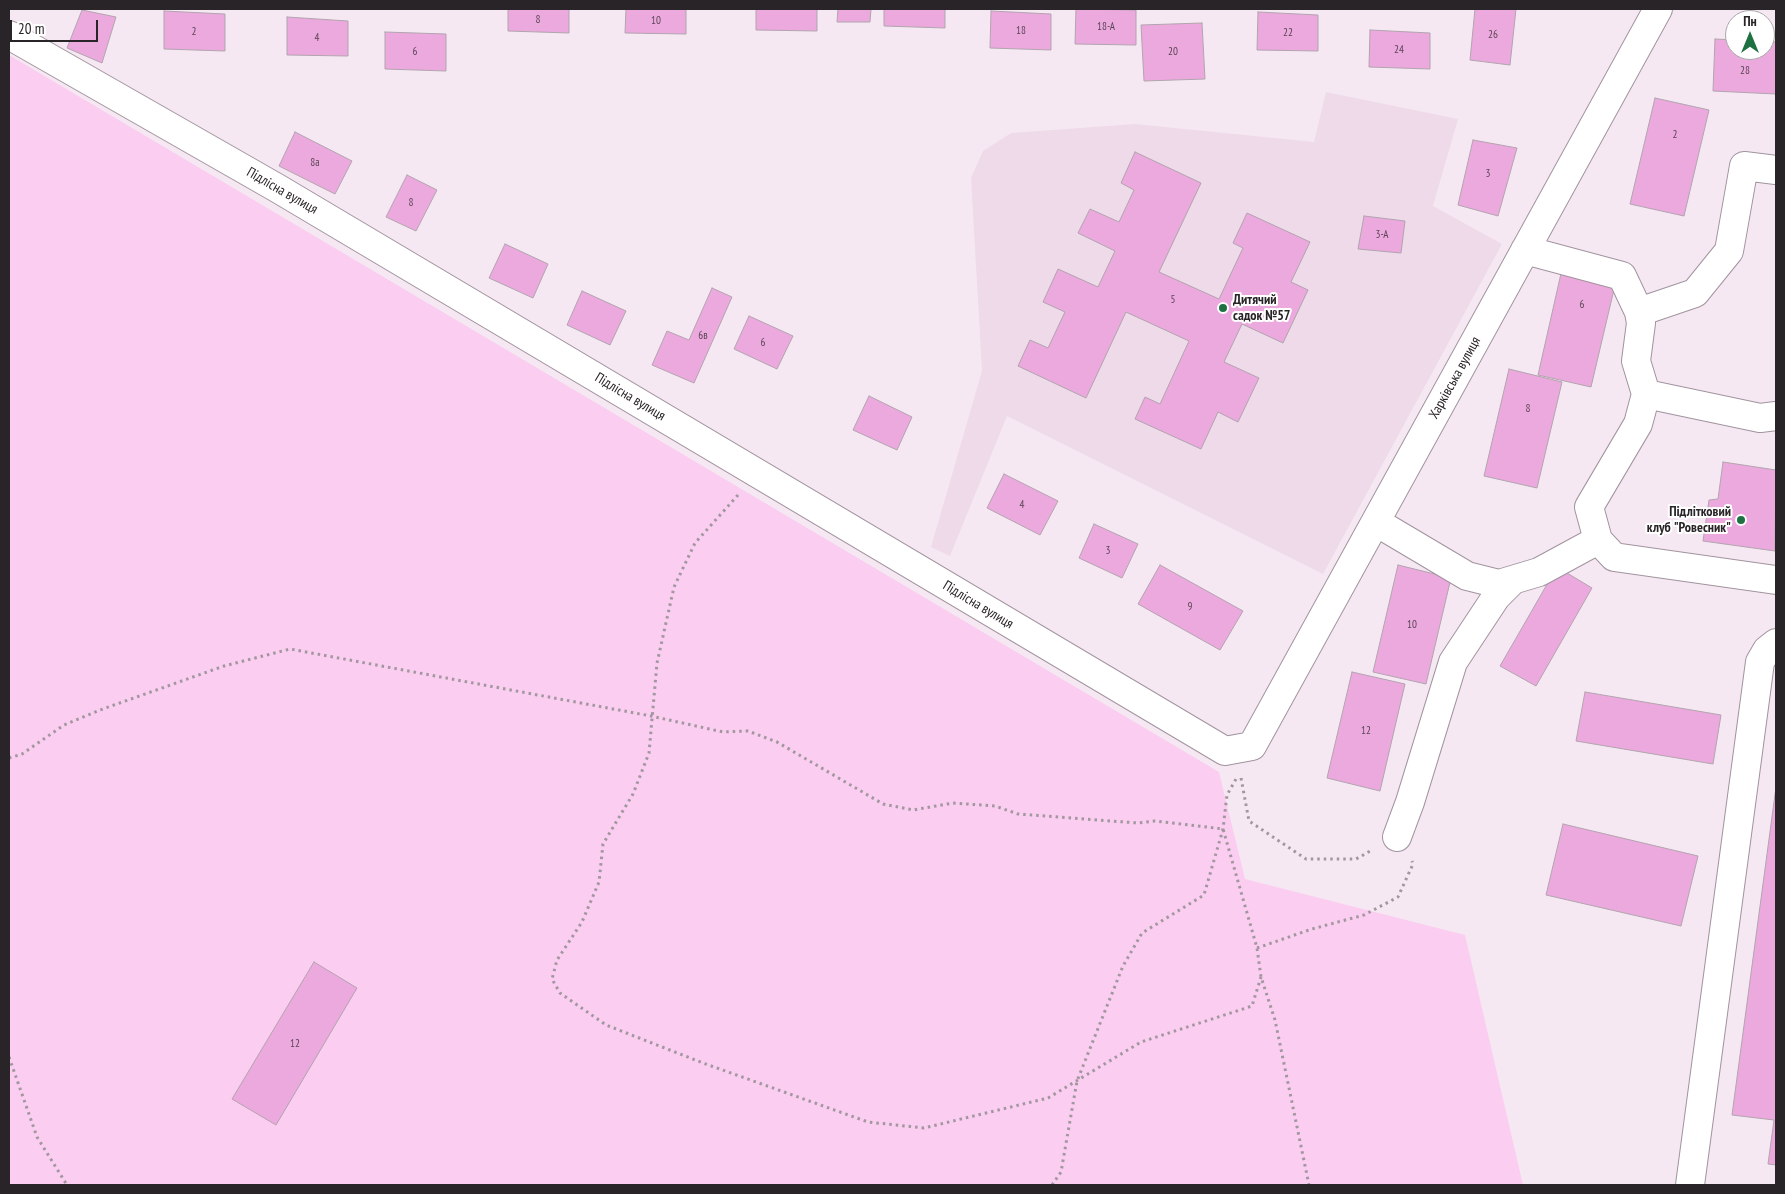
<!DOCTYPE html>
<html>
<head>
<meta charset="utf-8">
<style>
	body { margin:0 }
	#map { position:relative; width:1785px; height:1194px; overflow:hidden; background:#f6e8f3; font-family:"PT Sans Narrow",sans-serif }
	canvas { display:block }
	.frame { position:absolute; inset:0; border:10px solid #292427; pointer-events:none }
	.north { position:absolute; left:1725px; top:10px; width:50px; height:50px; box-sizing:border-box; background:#fff; border:1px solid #a9a7a9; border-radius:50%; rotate:0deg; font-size:14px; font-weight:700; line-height:20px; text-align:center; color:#292427 }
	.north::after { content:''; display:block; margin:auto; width:18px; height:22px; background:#1e7143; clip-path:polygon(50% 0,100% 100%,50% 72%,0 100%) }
	.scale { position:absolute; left:10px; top:20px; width:88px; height:22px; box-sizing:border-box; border:2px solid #292427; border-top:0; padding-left:6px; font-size:15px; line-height:18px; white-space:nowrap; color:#292427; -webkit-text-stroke:4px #fff; paint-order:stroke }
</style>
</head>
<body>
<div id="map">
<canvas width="1785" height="1194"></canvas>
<div class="frame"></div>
<div class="north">Пн</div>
<div class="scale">20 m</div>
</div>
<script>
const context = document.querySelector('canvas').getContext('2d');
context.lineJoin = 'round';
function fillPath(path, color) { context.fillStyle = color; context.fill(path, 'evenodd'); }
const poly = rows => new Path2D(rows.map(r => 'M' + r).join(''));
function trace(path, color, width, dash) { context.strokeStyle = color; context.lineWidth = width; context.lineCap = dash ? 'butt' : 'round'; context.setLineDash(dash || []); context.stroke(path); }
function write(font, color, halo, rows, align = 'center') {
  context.font = font + ' "PT Sans Narrow",sans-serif'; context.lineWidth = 4; context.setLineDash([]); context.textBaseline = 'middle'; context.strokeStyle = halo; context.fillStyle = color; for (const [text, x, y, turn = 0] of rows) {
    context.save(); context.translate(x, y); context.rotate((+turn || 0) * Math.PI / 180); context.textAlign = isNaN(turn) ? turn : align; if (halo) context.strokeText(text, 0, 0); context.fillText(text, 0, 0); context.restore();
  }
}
fillPath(poly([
	[1326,92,1458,119,1433,206,1502,244,1323,574,1007,416,950,556,931,547,982,371,971,178,983,151,1011,133,1135,124,1314,142]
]), '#eedae9');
fillPath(poly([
	[9,55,1219,772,1245,879,1465,935,1523,1185,9,1185]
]), '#fbcdf0');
const building = poly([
	[508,9,569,9,569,33,508,31,508,9],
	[626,9,686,9,686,34,625,33,626,9],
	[756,9,817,9,817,31,756,30,756,9],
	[838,9,871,9,870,22,837,22,838,9],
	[884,9,945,9,945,28,884,26,884,9],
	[1076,9,1136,10,1136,45,1075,44,1076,9],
	[1475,9,1516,9,1510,65,1470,60,1475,9],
	[82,10,116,17,102,63,67,48,82,10],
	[164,11,225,14,225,51,164,49,164,11],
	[991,11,1051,14,1051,50,990,48,991,11],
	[1258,12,1318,15,1318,51,1257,50,1258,12],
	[287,17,348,21,348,56,287,55,287,17],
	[1202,23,1205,79,1144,81,1141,25,1202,23],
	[1370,30,1430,33,1430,69,1369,67,1370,30],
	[385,32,446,34,446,71,385,69,385,32],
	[1715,39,1735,40,1735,50,1765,50,1765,41,1776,42,1776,94,1713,91,1715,39],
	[1655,98,1709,110,1684,216,1630,204,1655,98],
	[295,132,352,161,335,194,279,166,295,132],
	[1473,140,1517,148,1498,216,1458,205,1473,140],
	[1135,152,1201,183,1159,272,1219,299,1243,248,1233,243,1247,213,1310,242,1291,282,1308,290,1283,343,1242,324,1224,362,1259,378,1238,422,1218,412,1201,449,1135,419,1145,397,1160,404,1189,341,1126,312,1086,398,1018,366,1030,340,1048,348,1065,312,1043,302,1058,269,1098,287,1115,251,1078,233,1090,209,1119,222,1134,190,1121,183,1135,152],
	[407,175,437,190,416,231,386,217,407,175],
	[1364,216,1405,221,1401,253,1358,249,1364,216],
	[505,244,548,264,533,298,489,278,505,244],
	[1562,269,1616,281,1591,387,1538,375,1562,269],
	[712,288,732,297,694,383,652,365,667,331,689,340,712,288],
	[582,291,626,311,610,345,567,325,582,291],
	[749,316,793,336,777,369,734,349,749,316],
	[1509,369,1562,382,1537,488,1484,476,1509,369],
	[869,396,912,417,897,450,853,430,869,396],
	[1723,462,1776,470,1775,551,1703,541,1709,500,1718,499,1723,462],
	[1004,474,1058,501,1040,535,987,508,1004,474],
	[1094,524,1138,544,1122,578,1079,558,1094,524],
	[1160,565,1243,611,1220,650,1138,604,1160,565],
	[1398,565,1451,578,1426,684,1373,672,1398,565],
	[1557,567,1592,588,1536,686,1500,666,1557,567],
	[1352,672,1405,684,1380,791,1327,778,1352,672],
	[1585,692,1721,715,1713,764,1576,741,1585,692],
	[1776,787,1776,1165,1768,1164,1774,1120,1732,1115,1776,787],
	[1563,824,1698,856,1681,926,1546,895,1563,824],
	[314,962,357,988,276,1125,232,1099,314,962]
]);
fillPath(building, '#eca9de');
trace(building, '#b1a4ae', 1);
const minor = poly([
	[9,35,277,188,1225,751,1252,746,1658,9],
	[1525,250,1622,276,1639,312,1641,323,1636,361,1646,394,1638,424,1589,507,1598,540,1614,557,1776,580],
	[1639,312,1695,293,1729,251,1744,166,1776,170],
	[1646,394,1760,418,1776,416],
	[1376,522,1467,576,1499,584,1539,572,1598,540],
	[1397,837,1410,802,1453,662,1496,597,1513,580],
	[1690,1185,1760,662,1767,650,1776,643]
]);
trace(minor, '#a1949e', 30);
trace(poly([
	[738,495,695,543,674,587,657,663,649,753,633,794,603,844,599,882,582,922,557,960,552,979,560,993,606,1025,703,1063,868,1122,924,1128,1048,1098,1141,1042,1252,1006,1261,977],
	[9,758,22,754,64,725,100,710,224,666,290,649,651,716,723,732,748,731,777,742,883,804,913,810,953,803,995,806,1018,814,1138,823,1155,821,1223,829,1257,948,1261,977,1275,1020,1309,1185],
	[1241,778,1249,821,1306,859,1356,859,1372,850],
	[1257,948,1312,929,1364,915,1398,897,1413,864,1412,861],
	[9,1057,37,1137,67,1185],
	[1052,1185,1061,1172,1077,1081,1123,966,1142,933,1204,895,1223,829,1227,795,1236,779]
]), '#a1979f', 3, [2.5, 4]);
trace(minor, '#fff', 28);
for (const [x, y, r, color] of [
	[1223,308,5,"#1e7143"],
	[1741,520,5,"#1e7143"]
]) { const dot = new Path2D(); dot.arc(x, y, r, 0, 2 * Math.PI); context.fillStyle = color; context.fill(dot); trace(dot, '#fff', 2); }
write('11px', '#5a4555', null, [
	["8",538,20],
	["10",656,21],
	["18-А",1106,27],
	["18",1021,31],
	["2",194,32],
	["22",1288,33],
	["26",1493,35],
	["4",317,38],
	["24",1399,50],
	["6",415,52],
	["20",1173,52],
	["28",1745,71],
	["2",1675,135],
	["8а",315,163],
	["3",1488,174],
	["8",411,203],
	["3-А",1382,235],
	["5",1173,300],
	["6",1582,305],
	["6в",703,336],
	["6",763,343],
	["8",1528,409],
	["4",1022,505],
	["3",1108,551],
	["9",1190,607],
	["10",1412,625],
	["12",1366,731],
	["12",295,1044]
]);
write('14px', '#292427', '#fff', [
	["Підлісна вулиця",282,191,30],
	["Харківська вулиця",1455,378,-61],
	["Підлісна вулиця",630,397,31],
	["Підлісна вулиця",978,605,31]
]);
write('bold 14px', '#292427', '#fff', [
	["Дитячий",1233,300],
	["садок №57",1233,316],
	["Підлітковий",1731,512,"right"],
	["клуб \"Ровесник\"",1731,528,"right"]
], 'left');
</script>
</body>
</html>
